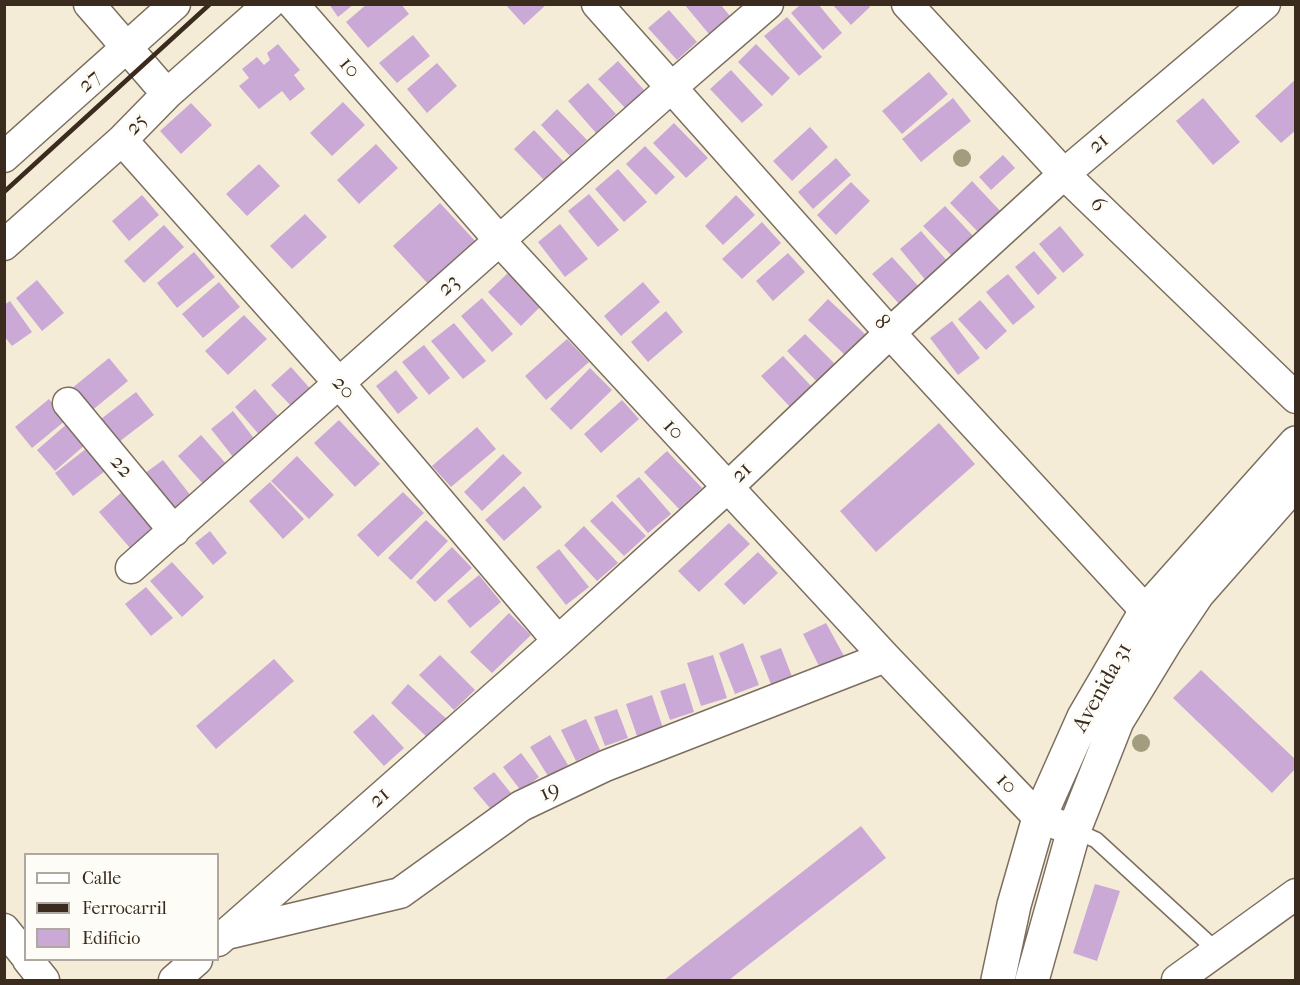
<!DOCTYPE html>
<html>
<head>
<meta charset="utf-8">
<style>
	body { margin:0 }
	#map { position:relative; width:1300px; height:985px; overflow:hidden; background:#f5ecd7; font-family:"IM FELL French Canon",serif }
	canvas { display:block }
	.frame { position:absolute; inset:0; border:6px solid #3b2a1e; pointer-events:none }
	.legend { position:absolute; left:24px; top:853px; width:195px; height:108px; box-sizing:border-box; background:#fdfcf7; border:2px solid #afa8a0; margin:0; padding:8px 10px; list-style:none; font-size:18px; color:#3b2a1e }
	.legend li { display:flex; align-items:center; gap:12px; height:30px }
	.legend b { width:30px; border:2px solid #afa8a0 }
</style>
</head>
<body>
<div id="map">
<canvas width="1300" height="985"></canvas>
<div class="frame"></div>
<ul class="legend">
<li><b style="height:8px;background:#fff"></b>Calle</li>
<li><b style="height:8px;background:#3b2a1e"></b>Ferrocarril</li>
<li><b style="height:16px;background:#caa9d7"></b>Edificio</li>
</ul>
</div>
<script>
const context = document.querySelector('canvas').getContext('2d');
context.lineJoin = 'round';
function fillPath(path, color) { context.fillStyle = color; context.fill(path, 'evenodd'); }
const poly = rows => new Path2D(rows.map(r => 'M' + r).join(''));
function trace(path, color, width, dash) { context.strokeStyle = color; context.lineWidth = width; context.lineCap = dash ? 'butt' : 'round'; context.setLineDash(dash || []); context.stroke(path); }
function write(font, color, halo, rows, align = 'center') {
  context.font = font + ' "IM FELL French Canon",serif'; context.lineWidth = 6; context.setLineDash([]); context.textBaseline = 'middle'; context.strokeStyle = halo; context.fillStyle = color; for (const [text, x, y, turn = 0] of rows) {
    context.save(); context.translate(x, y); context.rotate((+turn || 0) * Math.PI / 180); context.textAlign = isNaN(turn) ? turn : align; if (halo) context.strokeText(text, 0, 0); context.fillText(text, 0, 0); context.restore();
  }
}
fillPath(poly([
	[329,4,354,4,338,17],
	[367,4,401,4,409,14,368,48,346,22],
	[505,4,547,4,524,25],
	[684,4,720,4,730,16,709,34],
	[801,4,818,4,842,33,823,50,791,13],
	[832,4,868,4,870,7,851,25],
	[669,10,697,42,677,60,648,28],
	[787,17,822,57,799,76,764,36],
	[413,35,430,56,397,83,379,63],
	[278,44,300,70,294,75,305,89,290,101,282,91,259,109,239,86,249,78,242,69,257,57,264,65,270,60,267,53],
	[756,44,790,78,772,96,738,62],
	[618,61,645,91,626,109,598,79],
	[437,63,457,86,427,113,407,89],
	[731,70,763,105,742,123,710,89],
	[929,72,948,94,902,134,882,111],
	[1296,79,1296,130,1281,143,1255,116],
	[588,83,616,114,596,133,568,101],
	[953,98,971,121,921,162,902,139],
	[1203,98,1240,142,1213,165,1176,121],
	[343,102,365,125,332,156,310,133],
	[191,103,212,125,181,154,160,131],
	[557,109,587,140,570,156,541,125],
	[674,123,708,158,686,178,653,143],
	[810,127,828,147,792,181,773,161],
	[534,130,564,162,544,180,514,149],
	[376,144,398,168,359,204,337,180],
	[645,146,675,177,656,195,626,164],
	[1003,155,1015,168,991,190,979,177],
	[836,158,851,175,813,209,798,192],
	[259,164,280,186,247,216,226,194],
	[618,169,647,202,624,222,595,189],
	[972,181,1004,215,982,236,950,203],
	[851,182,870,201,836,235,817,215],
	[589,194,619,230,598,247,568,211],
	[142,195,159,215,129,241,112,221],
	[736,195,755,215,723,245,705,226],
	[440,203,477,243,430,286,393,246],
	[945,206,975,238,954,258,923,226],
	[305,214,327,237,292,269,270,246],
	[762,222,781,243,742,279,722,259],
	[560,224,588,259,565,277,538,242],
	[164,225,184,247,144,283,124,261],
	[1060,226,1084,255,1063,273,1039,244],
	[921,231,949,263,927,282,900,249],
	[1034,251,1057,278,1038,295,1015,267],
	[194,252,215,277,177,308,157,283],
	[788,253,805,272,773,301,756,281],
	[892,257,920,288,901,306,872,274],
	[508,273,540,307,521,326,488,292],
	[1008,274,1035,307,1013,325,986,292],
	[37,280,64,313,42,331,16,298],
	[219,282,240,307,203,338,182,314],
	[643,282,660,302,621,336,604,316],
	[482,298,513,334,492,352,461,316],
	[828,299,866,335,846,356,808,320],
	[980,300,1007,331,986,350,958,319],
	[10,301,32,332,12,346,4,336,4,305],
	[666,311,683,332,648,362,631,342],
	[244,315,267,339,228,375,205,351],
	[952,321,980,358,958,375,930,338],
	[454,323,486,361,463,379,431,341],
	[805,334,839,368,821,386,787,351],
	[567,339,589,362,546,400,525,376],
	[424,345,450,378,429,395,402,362],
	[783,356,812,387,790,407,761,376],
	[109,358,128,381,90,412,71,389],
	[291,367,314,393,295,410,271,385],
	[590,368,612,390,571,430,550,409],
	[396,370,418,398,398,414,376,386],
	[255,389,283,422,263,439,235,407],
	[136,392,154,415,115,445,97,422],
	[49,399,66,420,32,448,15,427],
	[622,400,639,419,601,453,584,434],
	[233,411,259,445,237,462,211,429],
	[339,420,380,464,355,487,314,443],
	[68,423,86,444,55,471,37,450],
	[939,423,975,464,876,552,840,511],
	[477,427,496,449,451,487,432,466],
	[201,435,228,466,205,486,178,456],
	[87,448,105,471,73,496,55,473],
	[667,451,702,488,679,509,644,472],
	[503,454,522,473,482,511,464,492],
	[297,456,334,495,309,519,271,481],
	[163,460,195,501,173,517,141,476],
	[639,477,671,514,648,533,616,496],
	[270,482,304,519,283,539,249,501],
	[524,486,542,507,504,541,485,520],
	[123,491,154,528,130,548,99,512],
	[403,492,424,513,378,557,357,535],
	[612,501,646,536,624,556,590,521],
	[426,520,448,541,411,580,388,558],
	[729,523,750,544,699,592,678,571],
	[584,526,618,563,597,581,564,545],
	[210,531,227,553,213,565,195,543],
	[452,547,472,568,435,602,416,582],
	[559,549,589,587,566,605,536,567],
	[758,552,778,573,744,605,724,584],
	[172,562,204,597,182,617,150,581],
	[479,575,501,602,470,628,447,601],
	[146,587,173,618,151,636,125,604],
	[509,613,531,635,492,673,470,652],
	[826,623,844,656,820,668,803,634],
	[743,643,759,685,735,694,719,653],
	[781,648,793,679,772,687,760,656],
	[440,655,475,690,454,710,419,675],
	[713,655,727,698,701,706,687,663],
	[274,659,294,681,216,749,196,726],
	[1201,670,1296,760,1296,768,1272,793,1173,698],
	[685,683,694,712,670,720,660,691],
	[408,684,449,721,431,741,391,703],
	[652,695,663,728,637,736,626,704],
	[617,709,628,738,605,746,594,717],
	[373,714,404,748,384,766,353,732],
	[586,719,600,750,576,761,561,730],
	[550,735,568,765,548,776,530,747],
	[521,753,539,777,521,791,503,767],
	[494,772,514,797,494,813,473,788],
	[861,826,886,858,729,980,664,980],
	[1095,884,1120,891,1097,961,1073,953]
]), '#caa9d7');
const service = poly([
	[1074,830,1096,840,1217,951]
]);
const minor = poly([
	[89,4,167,94],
	[293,4,500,241,885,657,1039,818,1074,830],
	[597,4,890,333,1146,611,1160,630],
	[907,4,1064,174,1296,398],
	[122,140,339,383,558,641],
	[4,157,175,4],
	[4,245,122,140,167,94,269,4],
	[68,403,174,531],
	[131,568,672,87,768,4],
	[4,929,26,956],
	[227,934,400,893,521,806,605,766,885,657],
	[218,941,558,641,727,488,890,333,1064,174,1265,4],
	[28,960,44,980],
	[174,980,197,960],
	[1177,980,1296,894]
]);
const tertiary = poly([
	[998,980,1014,905,1039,818,1084,717,1146,611,1296,443],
	[1032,980,1074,830,1117,721,1167,639,1198,593,1296,482]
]);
trace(service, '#7c6e5f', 18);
trace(minor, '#7c6e5f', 33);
trace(tertiary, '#7c6e5f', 36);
trace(service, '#fff', 15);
trace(minor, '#fff', 30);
trace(tertiary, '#fff', 33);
trace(poly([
	[4,192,210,4]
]), '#3b2a1e', 4.5);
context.fillStyle = '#a49c7f';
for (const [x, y] of [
	[962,158],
	[1141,743]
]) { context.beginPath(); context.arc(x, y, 9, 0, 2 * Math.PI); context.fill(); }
write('22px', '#3b2a1e', '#fdfcf7', [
	["10",349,68,49],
	["27",90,82,-41],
	["25",137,125,-46],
	["21",1099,144,-40],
	["6",1097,205,44],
	["23",449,286,-41],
	["8",881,323,48],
	["20",343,388,49],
	["10",673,430,47],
	["22",121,467,50],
	["21",742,473,-44],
	["Avenida 31",1103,688,-61],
	["10",1006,784,46],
	["19",550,792,-25],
	["21",380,798,-41]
]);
</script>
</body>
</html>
